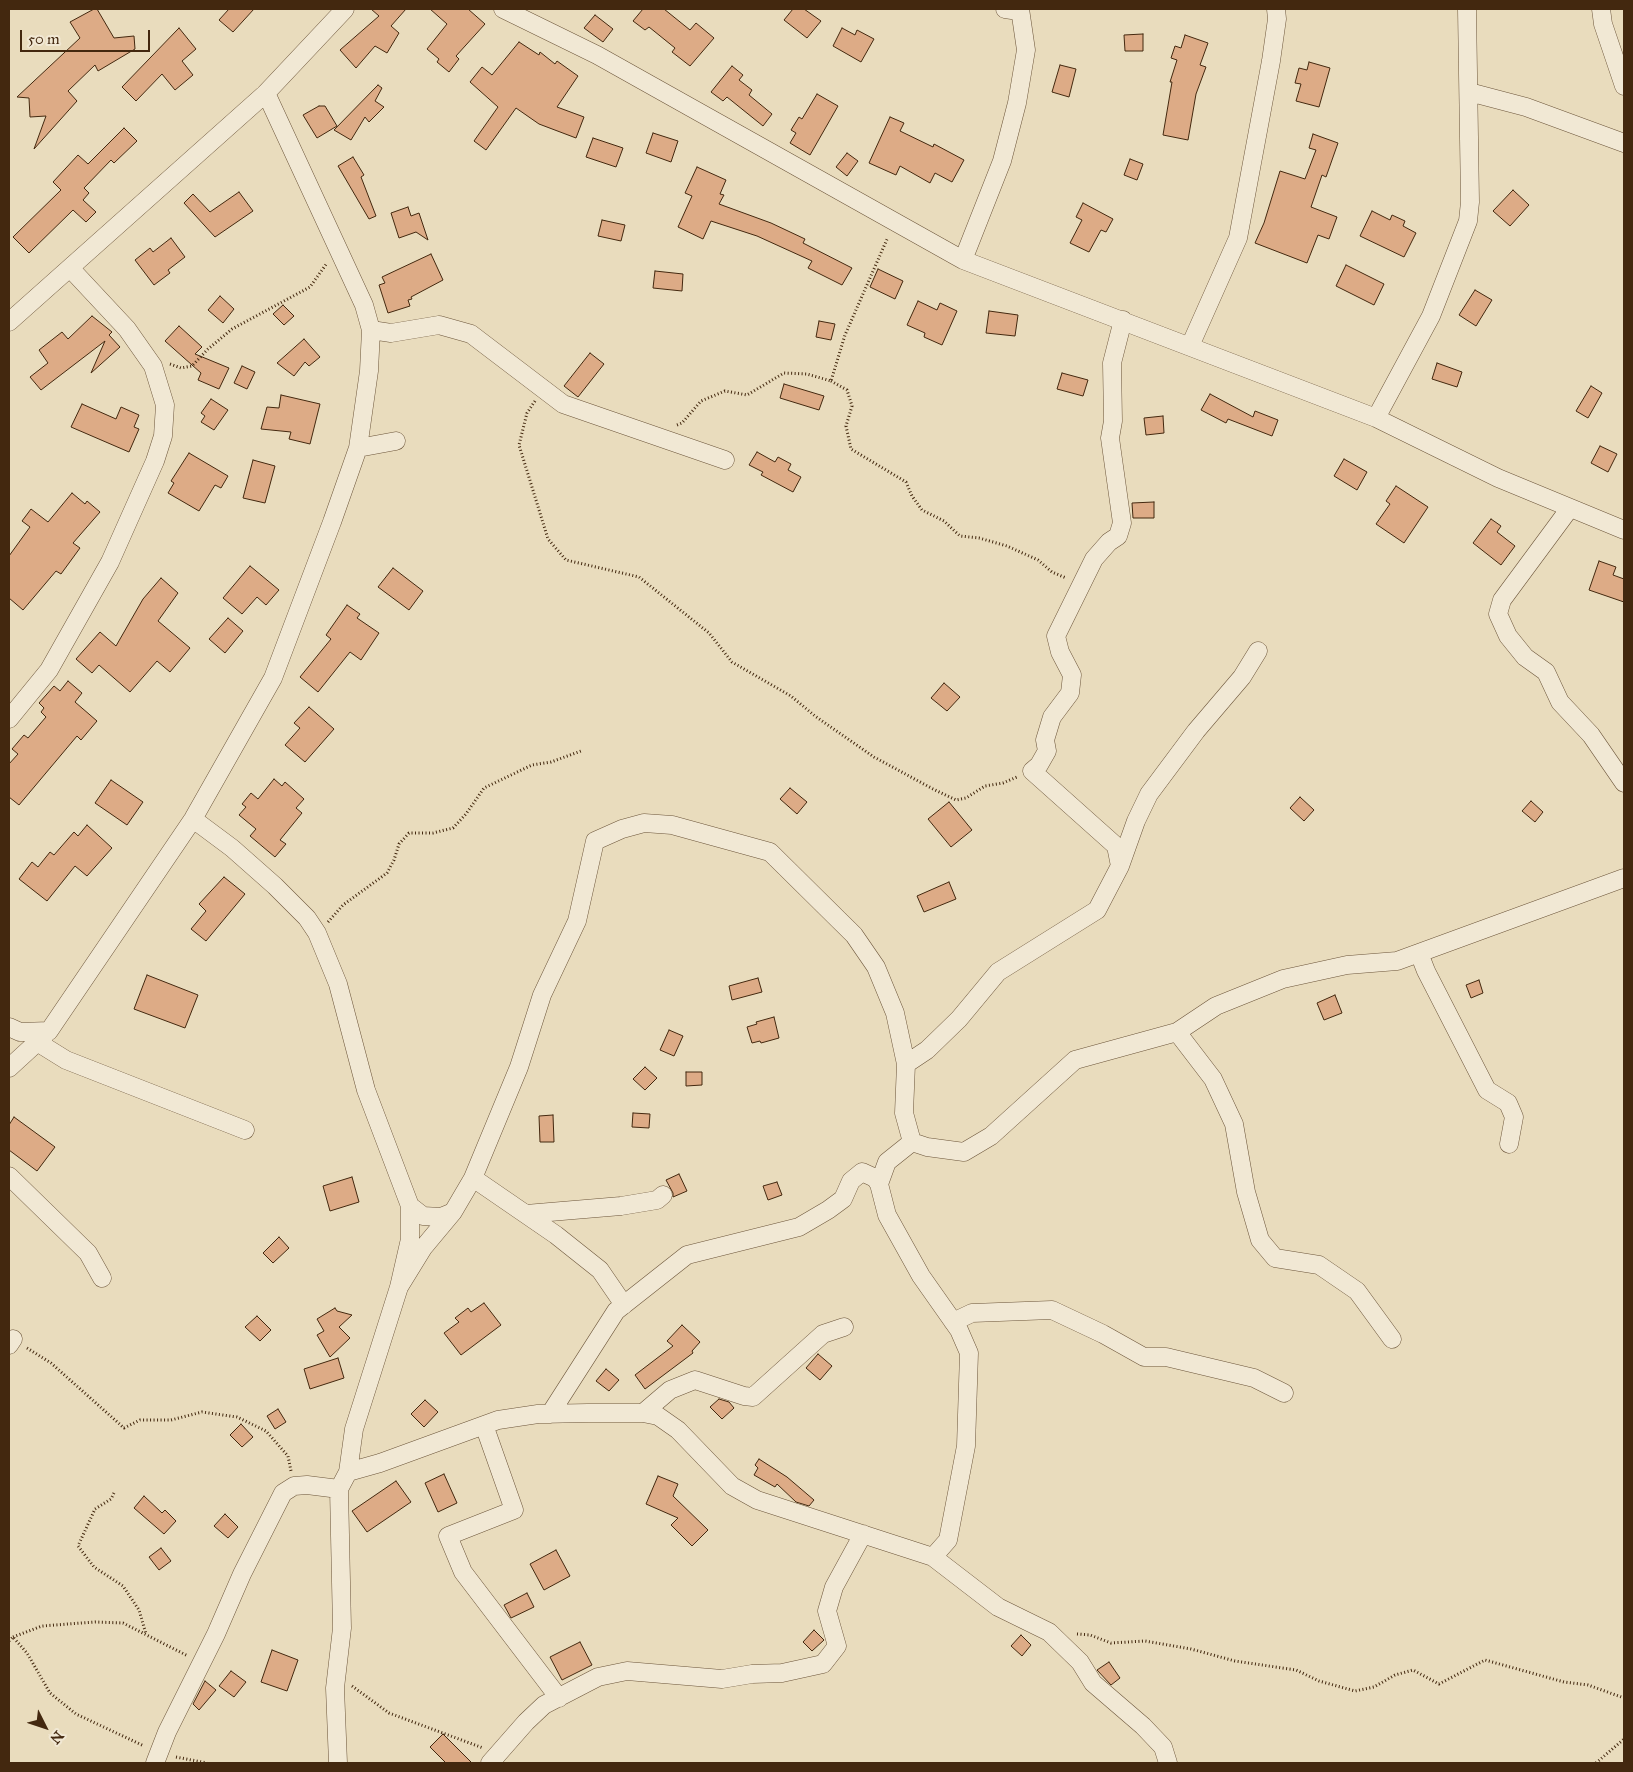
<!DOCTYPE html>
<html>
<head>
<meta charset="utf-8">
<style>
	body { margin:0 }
	#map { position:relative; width:1633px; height:1772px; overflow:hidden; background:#e9dcbd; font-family:"IM FELL Great Primer",serif }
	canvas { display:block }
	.frame { position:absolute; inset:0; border:10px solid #43280f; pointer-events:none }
	.north { position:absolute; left:20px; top:1702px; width:50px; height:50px; -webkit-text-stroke:4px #f1e8d4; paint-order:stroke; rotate:131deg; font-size:14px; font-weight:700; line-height:20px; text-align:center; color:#43280f }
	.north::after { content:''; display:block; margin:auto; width:18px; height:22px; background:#43280f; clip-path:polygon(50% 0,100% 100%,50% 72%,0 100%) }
	.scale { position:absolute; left:20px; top:30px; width:130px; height:22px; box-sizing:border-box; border:2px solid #43280f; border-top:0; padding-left:6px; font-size:15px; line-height:18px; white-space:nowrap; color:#43280f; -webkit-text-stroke:4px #f1e8d4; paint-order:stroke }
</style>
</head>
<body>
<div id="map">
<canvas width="1633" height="1772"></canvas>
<div class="frame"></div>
<div class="north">N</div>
<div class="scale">50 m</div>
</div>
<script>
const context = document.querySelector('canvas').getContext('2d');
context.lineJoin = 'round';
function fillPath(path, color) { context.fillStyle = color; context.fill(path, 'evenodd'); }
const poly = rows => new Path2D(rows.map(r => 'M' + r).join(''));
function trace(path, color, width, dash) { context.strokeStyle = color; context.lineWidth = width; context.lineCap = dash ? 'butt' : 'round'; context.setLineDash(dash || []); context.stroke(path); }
const building = poly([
	[94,9,97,9,114,38,134,36,135,49,98,71,95,65,68,91,77,101,34,149,46,116,30,117,29,98,17,97,80,38,70,22,94,9],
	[229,9,254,9,233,32,219,20,229,9],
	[371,9,406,9,391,26,399,33,387,53,375,46,356,68,340,50,379,16,371,9],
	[430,9,468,9,485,24,456,56,459,59,449,72,437,62,439,59,427,49,447,24,430,9],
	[643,9,664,9,690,30,696,23,714,38,690,66,672,52,675,48,649,27,645,30,633,21,643,9],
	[793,9,804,9,821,21,807,38,784,20,793,9],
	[595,15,613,29,603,42,584,28,595,15],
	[179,28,196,49,182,61,193,75,175,90,162,74,136,101,122,87,179,28],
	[842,28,855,35,857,30,874,39,861,62,833,46,842,28],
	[1143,34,1143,51,1125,51,1124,35,1143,34],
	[1185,35,1208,43,1200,65,1206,67,1196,94,1188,140,1163,135,1172,82,1170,82,1177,60,1171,58,1175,46,1181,48,1185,35],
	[519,42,539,55,540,52,555,64,557,61,578,76,557,107,584,117,576,138,539,124,516,108,486,150,474,141,498,107,470,82,482,67,492,75,519,42],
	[1309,62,1330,68,1319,107,1296,101,1301,84,1295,83,1299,68,1307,70,1309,62],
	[1060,65,1076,69,1069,97,1052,92,1060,65],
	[732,66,743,75,739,80,752,90,749,95,772,114,763,126,727,97,723,101,711,92,732,66],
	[378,85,382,88,375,101,384,107,369,122,365,117,351,140,334,130,378,85],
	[817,94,838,106,810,155,790,143,796,133,791,130,799,117,802,119,817,94],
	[319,106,325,106,337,126,317,138,303,115,319,106],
	[890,117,904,123,900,131,933,147,934,144,964,160,952,182,935,173,930,183,900,166,896,175,869,163,890,117],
	[124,128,137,141,114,163,111,160,84,188,89,193,83,200,96,212,86,222,73,210,29,253,13,237,61,190,53,182,78,155,88,164,124,128],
	[653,133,678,141,671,162,646,153,653,133],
	[1313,134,1338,143,1326,177,1322,175,1311,207,1337,217,1329,239,1318,235,1307,263,1255,243,1264,223,1280,171,1305,179,1316,150,1309,148,1313,134],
	[593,138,623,148,616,167,586,157,593,138],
	[847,153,858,161,847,176,836,167,847,153],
	[353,157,364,175,361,177,376,216,369,219,338,166,353,157],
	[1130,159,1143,164,1137,180,1124,175,1130,159],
	[697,167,726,180,720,194,724,195,719,204,771,223,805,239,803,243,852,268,842,285,808,268,812,261,757,236,711,221,703,239,678,227,692,196,685,193,697,167],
	[1513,190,1529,205,1510,226,1493,211,1513,190],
	[239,192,253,211,215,237,184,203,193,194,210,212,239,192],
	[1083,203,1113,219,1106,232,1101,230,1089,252,1070,243,1082,220,1076,217,1083,203],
	[408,207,411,216,419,213,428,240,416,232,399,238,391,213,408,207],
	[1372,211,1390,220,1392,215,1405,221,1403,226,1416,233,1404,257,1360,236,1372,211],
	[602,220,625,225,621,241,598,236,602,220],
	[171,238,185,257,168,270,170,273,154,285,135,260,150,248,153,252,171,238],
	[431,254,443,280,411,297,412,299,408,300,410,306,388,313,379,285,385,283,382,277,431,254],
	[1346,265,1384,284,1374,305,1336,286,1346,265],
	[878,269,903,281,895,299,870,287,878,269],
	[655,271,683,274,682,291,653,288,655,271],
	[1475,290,1492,300,1476,326,1459,315,1475,290],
	[220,296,234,309,223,323,208,310,220,296],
	[918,301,937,310,940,303,957,311,942,345,924,337,925,333,907,325,918,301],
	[283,305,294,316,284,325,273,314,283,305],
	[989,311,1018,315,1015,336,986,333,989,311],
	[92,316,112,332,109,335,120,347,91,373,105,341,41,390,30,377,48,363,39,350,62,332,68,339,92,316],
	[819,321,835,324,831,340,816,337,819,321],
	[179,326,202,347,195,354,229,368,219,389,198,380,201,373,165,341,179,326],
	[304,339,320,357,309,366,305,362,294,376,277,363,304,339],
	[590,353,604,364,578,397,564,386,590,353],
	[1437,363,1462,372,1457,387,1432,379,1437,363],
	[242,366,255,372,247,389,234,383,242,366],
	[1062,373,1088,380,1083,396,1057,389,1062,373],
	[784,384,824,396,819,410,780,398,784,384],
	[1591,386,1602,393,1588,418,1576,411,1591,386],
	[1210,394,1253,417,1255,411,1278,420,1272,436,1228,419,1226,423,1201,410,1210,394],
	[281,395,320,404,310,444,289,439,291,432,261,429,267,407,279,408,281,395],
	[211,399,228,410,214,430,201,422,205,416,201,413,211,399],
	[82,404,116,419,121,407,139,415,134,427,139,429,129,452,71,427,82,404],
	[1163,416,1164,433,1146,435,1144,418,1163,416],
	[1600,446,1617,454,1608,472,1591,463,1600,446],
	[757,452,775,462,778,457,791,464,788,470,801,477,793,492,761,475,763,472,749,465,757,452],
	[189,453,228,476,221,488,215,485,199,511,168,493,174,483,171,481,189,453],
	[1344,459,1367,472,1357,490,1334,476,1344,459],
	[253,460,275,466,265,503,243,498,253,460],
	[1396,486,1428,507,1404,543,1376,524,1390,504,1386,501,1396,486],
	[72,493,85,504,87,501,100,512,73,543,80,548,61,574,56,571,23,610,9,598,9,556,30,527,22,521,31,509,48,522,72,493],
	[1154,502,1154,518,1133,518,1132,503,1154,502],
	[1491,519,1501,526,1497,532,1515,546,1501,565,1473,543,1491,519],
	[1599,561,1616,567,1613,575,1624,579,1624,602,1589,590,1599,561],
	[250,566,279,590,266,605,257,597,242,614,223,598,250,566],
	[393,568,423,591,409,610,378,587,393,568],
	[161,578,178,593,158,621,190,648,170,672,157,661,130,692,99,665,92,673,76,659,100,632,116,646,143,599,161,578],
	[347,605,360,614,357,618,379,633,361,660,350,652,318,692,300,677,331,639,326,635,347,605],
	[228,618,243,631,225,653,209,639,228,618],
	[68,681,82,693,75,702,97,721,81,740,77,736,19,805,9,797,9,764,18,754,12,749,24,735,28,738,46,717,41,712,44,708,39,703,54,686,60,691,68,681],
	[944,683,960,697,947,711,931,698,944,683],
	[309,707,334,729,305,762,285,745,300,728,294,723,309,707],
	[274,779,282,786,285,782,304,799,296,808,302,813,280,840,286,844,275,857,250,836,256,829,239,815,246,807,242,804,251,793,258,799,274,779],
	[111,780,143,802,127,825,95,803,111,780],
	[790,788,807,802,797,814,780,799,790,788],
	[1300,797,1314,810,1304,821,1290,808,1300,797],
	[1531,801,1543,812,1535,822,1522,811,1531,801],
	[949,802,972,830,951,847,928,819,949,802],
	[87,825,112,848,87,876,75,866,47,901,19,879,32,862,38,867,50,852,54,855,74,832,78,836,87,825],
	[224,877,245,894,206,941,191,929,206,911,199,904,224,877],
	[949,882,956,899,924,912,917,896,949,882],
	[147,975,198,995,185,1028,134,1009,147,975],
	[758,978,762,992,732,1000,729,986,758,978],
	[1479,980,1483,993,1471,998,1466,985,1479,980],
	[1335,995,1342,1013,1324,1020,1317,1003,1335,995],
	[774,1017,779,1038,761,1043,760,1041,752,1043,747,1027,757,1024,756,1022,774,1017],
	[669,1030,683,1036,674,1056,660,1050,669,1030],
	[645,1067,657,1078,645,1090,633,1079,645,1067],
	[686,1072,702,1072,702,1085,686,1086,686,1072],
	[633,1113,650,1114,649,1128,632,1127,633,1113],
	[553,1115,554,1142,540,1142,539,1116,553,1115],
	[14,1117,55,1147,37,1171,9,1150,9,1125,14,1117],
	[679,1174,687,1191,673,1197,673,1193,666,1180,679,1174],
	[352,1177,359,1202,330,1211,323,1186,352,1177],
	[777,1182,782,1195,768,1200,763,1186,777,1182],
	[279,1237,289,1248,273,1263,263,1253,279,1237],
	[484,1303,501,1325,461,1355,444,1333,459,1322,455,1318,468,1308,471,1312,484,1303],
	[335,1308,337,1311,352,1315,339,1327,350,1338,330,1357,317,1335,324,1331,317,1319,335,1308],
	[257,1316,271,1330,260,1341,245,1327,257,1316],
	[682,1325,700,1342,692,1351,693,1353,645,1389,635,1375,673,1346,667,1341,682,1325],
	[818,1354,832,1366,820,1380,806,1368,818,1354],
	[338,1358,344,1378,310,1389,304,1369,338,1358],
	[606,1369,619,1380,609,1391,596,1381,606,1369],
	[719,1399,729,1402,734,1408,722,1419,710,1407,719,1399],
	[425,1400,438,1412,424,1427,411,1414,425,1400],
	[278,1409,286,1422,275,1429,267,1416,278,1409],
	[241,1424,253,1437,242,1447,230,1435,241,1424],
	[759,1459,787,1477,814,1500,809,1506,796,1502,777,1484,775,1487,754,1475,758,1468,755,1465,759,1459],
	[444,1474,457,1503,438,1512,425,1483,444,1474],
	[658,1476,678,1484,673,1496,708,1530,692,1546,671,1525,678,1518,646,1504,658,1476],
	[396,1481,411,1502,367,1532,352,1511,396,1481],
	[144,1496,162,1513,165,1510,176,1521,164,1534,134,1508,144,1496],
	[225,1514,238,1527,228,1538,214,1526,225,1514],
	[161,1548,171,1561,159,1570,149,1557,161,1548],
	[556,1550,570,1576,544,1590,530,1564,556,1550],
	[527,1593,534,1607,511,1618,504,1605,527,1593],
	[814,1630,824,1640,812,1651,803,1642,814,1630],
	[1021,1635,1031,1645,1022,1656,1011,1646,1021,1635],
	[580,1642,592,1665,562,1680,550,1657,580,1642],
	[272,1650,298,1660,287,1691,261,1682,272,1650],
	[1109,1662,1120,1678,1111,1685,1097,1670,1109,1662],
	[231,1671,246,1682,234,1697,219,1686,231,1671],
	[205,1681,216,1690,199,1710,193,1704,205,1681],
	[443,1734,472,1763,446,1763,430,1747,443,1734]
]);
fillPath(building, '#ddab86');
trace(building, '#43280f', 1);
const minor = poly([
	[503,9,597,55,963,260,1376,418,1498,478,1624,530],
	[1005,9,1019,11],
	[1601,9,1603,24,1624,86],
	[1469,92,1526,107,1624,143],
	[963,260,1002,161,1017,103,1026,50,1020,9],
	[9,322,266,93,345,9],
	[371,330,391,333,439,325,471,334,563,404,725,460],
	[1190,346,1238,238,1271,61,1277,19,1276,9],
	[1376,418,1431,316,1468,221,1470,202,1467,9],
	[358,448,396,441],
	[1570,508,1502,600,1498,614,1508,636,1525,657,1546,672,1560,702,1591,735,1624,783],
	[9,719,49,670,110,562,155,461,163,436,165,405,153,366,127,329,70,268],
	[193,819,232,848,275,886,307,918,317,933,338,984,366,1090,410,1206,410,1239,399,1287,354,1429,348,1472,339,1489,342,1628,335,1688,338,1763],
	[1120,866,1116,846,1032,771,1039,765,1047,751,1045,740,1052,717,1070,693,1072,675,1060,652,1056,636,1094,559,1109,542,1118,536,1122,523,1110,438,1113,421,1112,363,1123,320],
	[1419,953,1426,971,1487,1090,1508,1103,1514,1117,1509,1144],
	[9,1027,20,1032,49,1031,193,819,273,678,332,522,358,448,369,371,371,330,364,305,266,93],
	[1177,1032,1213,1079,1234,1124,1246,1192,1260,1240,1275,1258,1319,1265,1357,1291,1392,1339],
	[37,1042,66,1060,245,1130],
	[906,1064,927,1050,959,1019,998,972,1097,910,1120,866,1136,821,1149,794,1196,731,1242,677,1258,651],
	[9,1068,45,1035],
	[912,1142,887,1162,879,1184,887,1215,921,1276,959,1330,969,1353,966,1446,948,1540,933,1557],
	[9,1176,88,1253,102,1278],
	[473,1178,556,1235,600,1270,624,1305],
	[410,1206,423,1216,441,1217,453,1212],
	[526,1214,621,1206,657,1200,663,1195],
	[399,1287,423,1248,453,1212,473,1178,519,1067,542,995,577,921,595,841,622,829,644,823,672,825,770,852,854,935,876,967,895,1013,906,1064,904,1113,912,1142,927,1147,964,1152,991,1136,1075,1060,1177,1032,1216,1006,1283,979,1347,965,1397,961,1624,878],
	[953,1322,972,1313,1052,1310,1103,1334,1144,1357,1166,1357,1254,1378,1284,1393],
	[9,1345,13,1339],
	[643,1413,670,1390,695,1380,744,1396,753,1397,823,1334,844,1327],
	[550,1414,616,1311,687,1255,799,1227,828,1210,843,1199,851,1181,862,1172,875,1178,879,1184],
	[484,1425,514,1510,448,1536,463,1572,559,1698],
	[348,1472,380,1463,498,1420,538,1414,588,1413,643,1413,658,1416,678,1430,732,1486,757,1500,933,1557,998,1607,1049,1632,1080,1662,1093,1683,1143,1726,1163,1747,1168,1763],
	[155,1763,167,1732,216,1634,242,1574,283,1493,294,1486,307,1485,339,1489],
	[490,1763,526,1722,544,1705,598,1677,627,1671,722,1679,752,1674,782,1673,823,1664,837,1646,827,1611,834,1587,863,1534]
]);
trace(minor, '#6c553a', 19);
trace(poly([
	[170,364,181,368,192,366,208,349,232,329,310,287,327,263],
	[831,381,847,390,852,406,846,426,851,449,906,482,912,496,922,510,944,521,960,536,979,538,1007,546,1038,560,1052,572,1066,578],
	[535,401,527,413,519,445,548,539,566,560,639,577,709,633,732,662,791,696,815,716,874,757,933,789,956,800,966,798,985,786,1003,783,1017,777],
	[677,425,682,423,701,401,725,391,747,395,784,373,807,374,831,381,845,335,888,237],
	[328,922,343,905,387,873,394,860,399,844,409,833,433,833,453,828,466,814,484,788,532,765,551,762,581,751],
	[27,1348,51,1363,124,1428,140,1420,171,1420,202,1412,237,1417,266,1431,288,1456,291,1471],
	[114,1493,111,1499,95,1509,78,1546,94,1567,123,1586,139,1610,146,1634],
	[1077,1634,1090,1635,1111,1643,1145,1641,1191,1649,1235,1661,1296,1670,1319,1681,1355,1691,1374,1687,1395,1675,1413,1670,1439,1684,1485,1660,1564,1682,1588,1685,1624,1698],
	[13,1637,42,1626,95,1622,123,1623,188,1656],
	[9,1641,13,1637,27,1653,50,1693,76,1714,144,1746],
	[352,1686,389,1713,483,1748],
	[176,1757,207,1763],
	[1596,1763,1624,1739]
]), '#43280f', 3, [1, 2.5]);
trace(minor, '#f1e8d4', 18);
</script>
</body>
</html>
